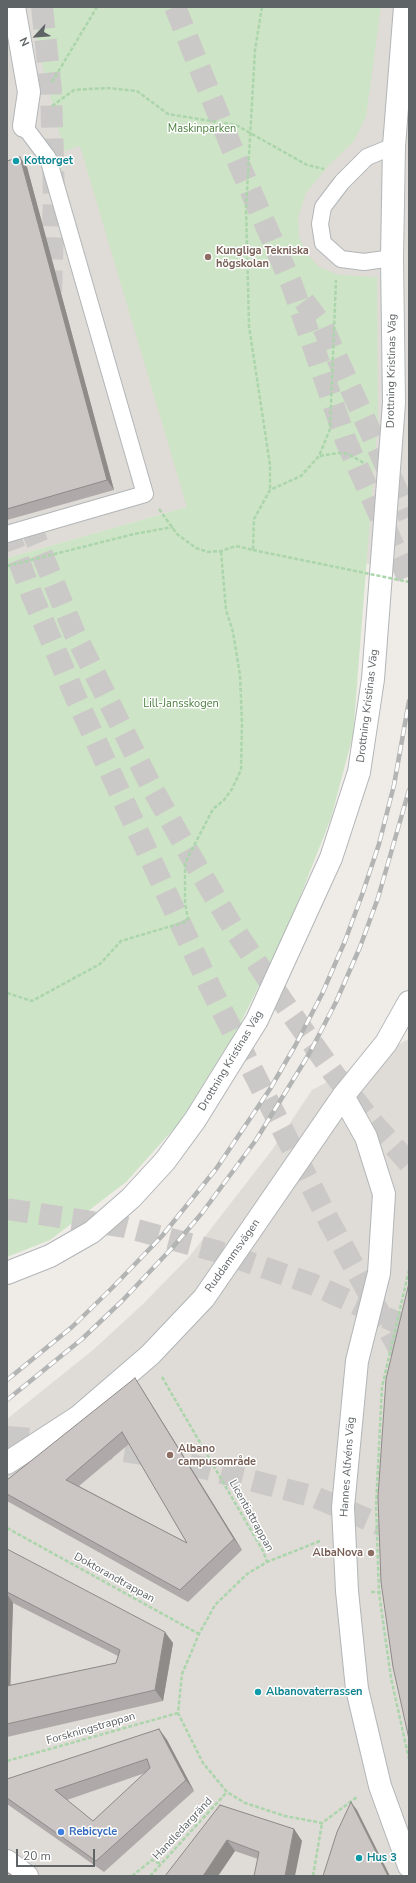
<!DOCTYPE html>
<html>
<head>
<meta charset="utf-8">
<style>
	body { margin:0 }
	#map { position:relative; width:416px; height:1883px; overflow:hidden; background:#efebe7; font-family:"Nunito Sans",sans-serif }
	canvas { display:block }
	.frame { position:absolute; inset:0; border:8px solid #5f6466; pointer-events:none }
	.north { position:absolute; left:16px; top:16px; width:40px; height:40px; -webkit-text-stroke:3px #fff; paint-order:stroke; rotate:244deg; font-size:11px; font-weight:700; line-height:16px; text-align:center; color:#5f6466 }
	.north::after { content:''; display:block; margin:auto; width:14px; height:18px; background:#5f6466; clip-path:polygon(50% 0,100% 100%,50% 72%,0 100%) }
	.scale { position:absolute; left:16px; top:1849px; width:79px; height:18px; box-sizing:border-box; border:2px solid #5f6466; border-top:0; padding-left:5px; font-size:12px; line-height:14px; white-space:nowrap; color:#5f6466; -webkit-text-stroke:3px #fff; paint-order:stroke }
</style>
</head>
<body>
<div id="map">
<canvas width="416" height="1883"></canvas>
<div class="frame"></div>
<div class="north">N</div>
<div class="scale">20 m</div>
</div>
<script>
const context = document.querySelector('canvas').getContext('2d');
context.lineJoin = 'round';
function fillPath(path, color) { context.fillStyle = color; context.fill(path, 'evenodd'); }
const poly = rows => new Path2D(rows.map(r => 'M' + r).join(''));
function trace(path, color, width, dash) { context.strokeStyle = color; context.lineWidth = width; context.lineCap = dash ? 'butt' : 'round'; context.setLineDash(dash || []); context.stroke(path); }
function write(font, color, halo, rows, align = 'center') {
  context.font = font + ' "Nunito Sans",sans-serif'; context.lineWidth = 3; context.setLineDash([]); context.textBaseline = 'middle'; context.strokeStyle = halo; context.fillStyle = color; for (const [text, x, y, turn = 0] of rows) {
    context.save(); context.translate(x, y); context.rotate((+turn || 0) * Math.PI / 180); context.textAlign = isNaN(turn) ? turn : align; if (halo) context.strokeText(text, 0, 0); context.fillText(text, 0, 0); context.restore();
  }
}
fillPath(poly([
	[7,7,409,7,409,558,407,576,187,507,7,558],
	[409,1039,409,1876,7,1876,7,1419,93,1350,142,1305,189,1257,272,1150,312,1090]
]), '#dfdbd6');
fillPath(poly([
	[35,7,381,7,366,116,354,141,328,166,306,193,298,217,299,237,307,254,319,267,339,275,377,277,378,417,353,735,331,818,288,927,237,1030,179,1123,126,1182,50,1240,7,1257,7,558,187,507,80,146,64,151,38,47]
]), '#cee4c6');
trace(poly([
	[42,7,51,90,54,196,51,293],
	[175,7,231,146,292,285,346,441,409,580],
	[304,301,322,325,409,517],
	[7,461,23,508,74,632,151,786,193,860,232,926,288,1009,334,1074,373,1123,409,1163],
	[7,529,31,593,75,696,209,985,329,1221,409,1367],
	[7,1209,125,1227,216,1251,312,1284,409,1328],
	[7,1437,56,1441],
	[92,1446,161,1457,315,1497,409,1537]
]), '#cbc9c7', 22, [22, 11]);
const lane = poly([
	[392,258,364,262,341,259,323,243,320,224,323,207,342,182,367,157,394,146],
	[7,534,145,494,48,158,24,126]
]);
const street = poly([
	[14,7,29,92,24,126],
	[343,1096,366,1137,384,1194,379,1273,357,1361,343,1507,347,1591,357,1689,380,1786,409,1866],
	[7,1273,50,1256,92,1232,131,1198,165,1161,195,1120,257,1020,331,858,359,772,373,679,394,403,392,258,394,146,405,7],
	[7,1463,78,1417,150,1355,204,1298,343,1096,386,1043,409,1002],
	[7,1861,27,1876]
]);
trace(lane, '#b2b6b8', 18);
trace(street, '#b2b6b8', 24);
trace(poly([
	[262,7,255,50,246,208,249,326,270,465,270,490],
	[52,82,97,7],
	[52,106,74,90,107,88,137,91,168,114,236,125,307,165,324,169],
	[320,456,338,453,348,454,364,463],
	[159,509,177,534,196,548,208,552,221,551,236,546,253,550,254,519,270,490,301,476,319,456,330,429,336,280],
	[7,566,134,534,173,527],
	[7,993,32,1001,100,964,121,941,185,922,188,919,185,903,185,863,213,809,224,800,232,789,241,770,242,724,240,675,233,632,226,610,221,551],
	[409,1270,382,1387,376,1506,379,1593,391,1678,409,1759],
	[162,1377,263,1551,267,1562],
	[7,1528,199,1634],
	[320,1541,267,1562,247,1574,215,1605,199,1634,182,1674,178,1713,203,1763,227,1792,245,1803,285,1816,322,1823,357,1797],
	[371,1592,386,1592],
	[7,1761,178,1713],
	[132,1876,152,1860,161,1864],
	[150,1876,227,1792],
	[313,1876,322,1823]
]), '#abd5ab', 2.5, [4, 2]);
trace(lane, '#fff', 16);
trace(street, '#fff', 22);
const rail = poly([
	[7,1380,72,1327,112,1288,162,1236,216,1169,270,1089,295,1046,322,994,345,941,363,892,379,844,394,785,409,701],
	[7,1400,82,1339,122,1301,173,1247,202,1213,256,1140,309,1054,336,1002,360,947,378,898,409,790]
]);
trace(rail, '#b3b4b4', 4.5);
trace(rail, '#fff', 3, [9]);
trace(poly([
	[253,550,409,582]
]), '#abd5ab', 2.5, [4, 2]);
fillPath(poly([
	[7,161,27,167,114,490,7,520],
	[142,1389,242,1550,188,1602,7,1501,7,1480],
	[129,1444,187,1543,79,1486],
	[7,1549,173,1643,163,1701,7,1737],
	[13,1603,118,1656,116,1663,10,1685],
	[159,1729,167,1740,194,1791,104,1872,7,1804,7,1779],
	[145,1773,93,1821,67,1800],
	[220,1805,294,1829,302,1841,258,1859,235,1851,218,1876]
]), '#afaaa9');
fillPath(poly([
	[20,157,27,167,114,490,107,480],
	[135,1378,142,1389,242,1550,234,1539],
	[7,1594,13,1603,10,1698,7,1694],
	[165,1632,173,1643,163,1701,155,1690],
	[159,1729,167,1740,194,1791,186,1780],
	[351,1802,357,1810,390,1876,388,1876],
	[294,1829,302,1841,295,1876,285,1876],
	[227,1840,235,1851,218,1876,203,1876]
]), '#8e8b89');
const building = poly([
	[20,157,107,480,7,509,7,161,20,157],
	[409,1283,409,1739,393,1667,381,1582,378,1497,386,1379,409,1283],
	[135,1378,234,1539,180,1590,7,1494,7,1480,135,1378],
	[122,1432,187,1543,66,1480,122,1432],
	[7,1549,165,1632,155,1690,7,1724,7,1686,116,1663,120,1650,7,1592,7,1549],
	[159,1729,186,1780,96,1861,7,1798,7,1779,159,1729],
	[147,1759,150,1768,93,1821,55,1790,147,1759],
	[351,1802,388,1876,323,1876,337,1832,351,1802],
	[220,1805,294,1829,285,1876,254,1876,259,1852,227,1840,203,1876,165,1876,220,1805],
	[7,1872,13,1876,7,1876,7,1872]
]);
fillPath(building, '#cbc6c4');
trace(building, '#8e8b89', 1);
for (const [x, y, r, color] of [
	[16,161,4,"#0f9aa8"],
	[208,257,4,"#8d6e63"],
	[170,1455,4,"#8d6e63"],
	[371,1553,4,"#8d6e63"],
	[258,1692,4,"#0f9aa8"],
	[61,1832,4,"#3f7fe0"],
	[359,1858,4,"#0f9aa8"]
]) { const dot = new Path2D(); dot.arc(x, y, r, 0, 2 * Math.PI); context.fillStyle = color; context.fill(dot); trace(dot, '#fff', 1.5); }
write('11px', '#4b7f3d', '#fff', [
	["Maskinparken",202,129],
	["Lill-Jansskogen",181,704]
]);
write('bold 11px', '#0d838f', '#fff', [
	["Kottorget",24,161],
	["Albanovaterrassen",266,1692],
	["Hus 3",367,1858]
], 'left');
write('bold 11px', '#785e54', '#fff', [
	["Kungliga Tekniska",216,251],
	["högskolan",216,264],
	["Albano",178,1449],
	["campusområde",178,1462],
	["AlbaNova",363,1553,"right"]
], 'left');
write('11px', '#5f6466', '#fff', [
	["Drottning Kristinas Väg",392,371,-89],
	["Drottning Kristinas Väg",368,706,-83],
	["Drottning Kristinas Väg",231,1061,-59],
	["Ruddammsvägen",233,1256,-55],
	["Hannes Alfvéns Väg",348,1467,-86],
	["Licentiattrappan",251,1516,61],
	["Doktorandtrappan",114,1578,29],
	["Forskningstrappan",91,1729,-16],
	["Handledargränd",183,1829,-47]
]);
write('bold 11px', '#366cbe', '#fff', [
	["Rebicycle",69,1832]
], 'left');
</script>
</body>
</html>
